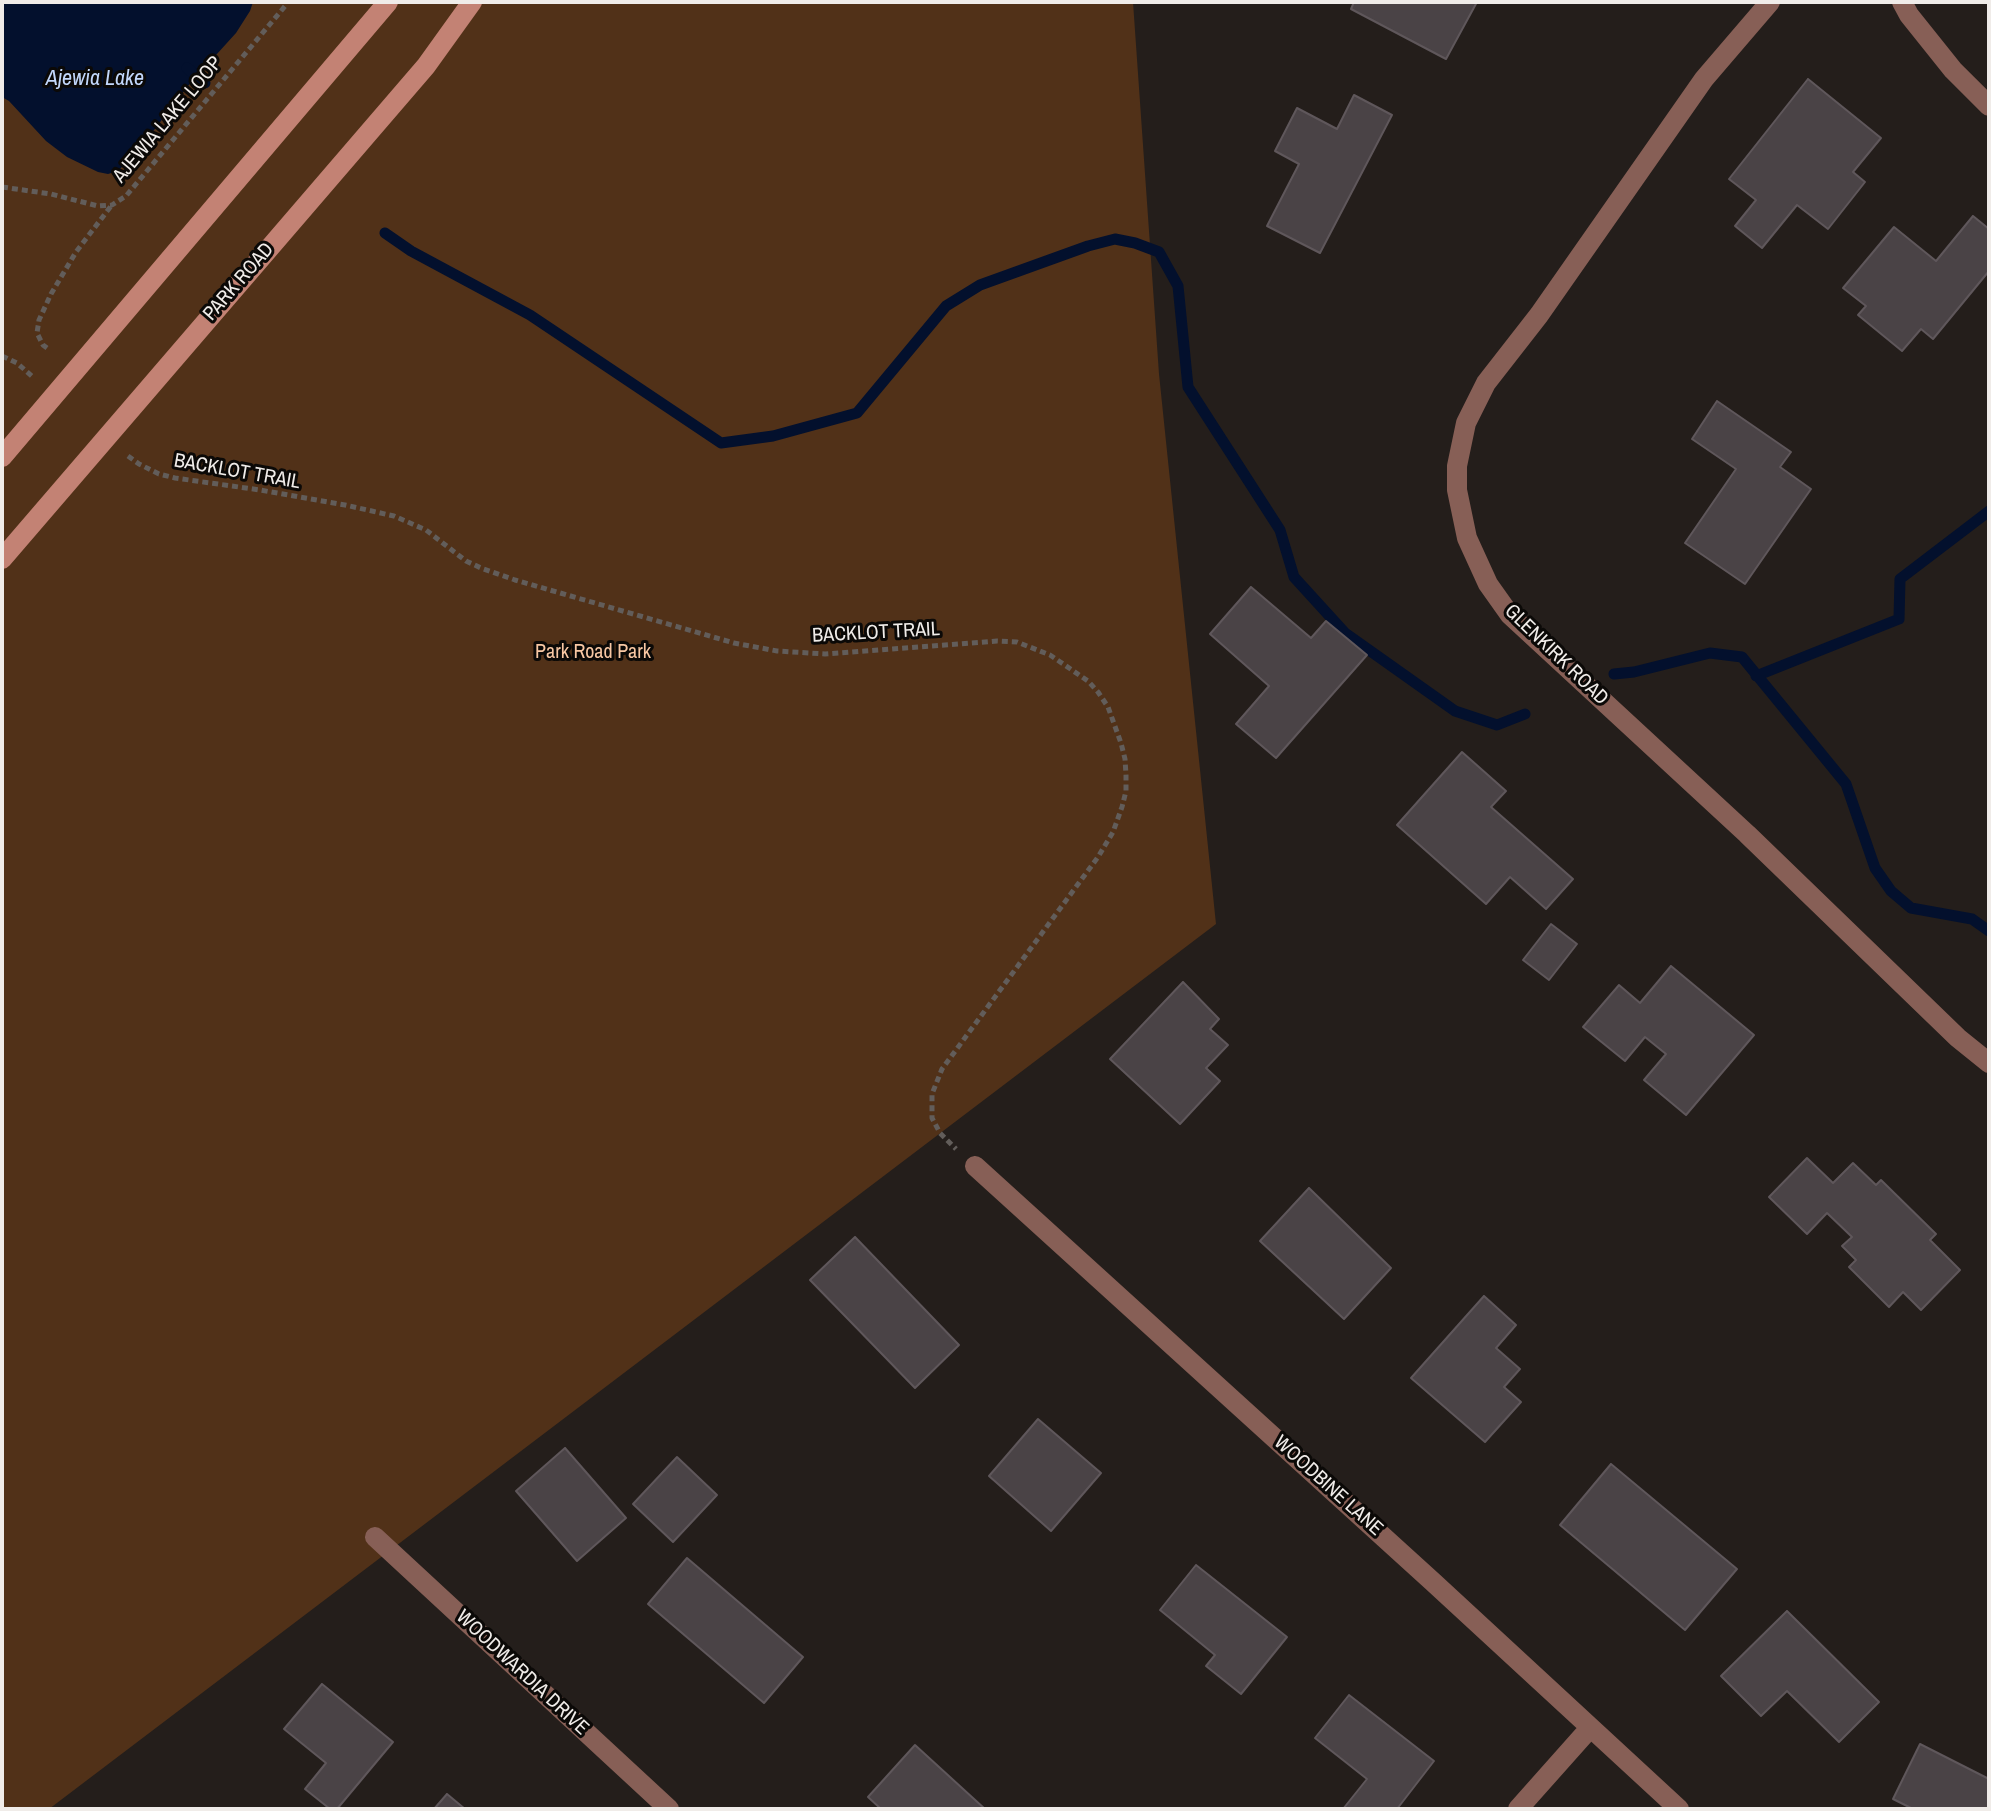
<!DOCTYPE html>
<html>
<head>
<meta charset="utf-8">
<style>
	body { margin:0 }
	#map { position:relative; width:1991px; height:1811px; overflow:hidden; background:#241e1b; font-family:"Archivo Narrow",sans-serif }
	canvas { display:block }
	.frame { position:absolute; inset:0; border:4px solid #f0ece9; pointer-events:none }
</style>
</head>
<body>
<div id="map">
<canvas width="1991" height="1811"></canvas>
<div class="frame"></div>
</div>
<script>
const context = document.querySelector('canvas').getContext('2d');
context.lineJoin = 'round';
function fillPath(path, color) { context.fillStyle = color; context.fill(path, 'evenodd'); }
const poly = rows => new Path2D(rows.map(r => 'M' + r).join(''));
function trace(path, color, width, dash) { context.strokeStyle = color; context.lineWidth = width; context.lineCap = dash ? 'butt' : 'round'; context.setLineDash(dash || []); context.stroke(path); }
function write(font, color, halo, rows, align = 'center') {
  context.font = font + ' "Archivo Narrow",sans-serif'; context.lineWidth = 6; context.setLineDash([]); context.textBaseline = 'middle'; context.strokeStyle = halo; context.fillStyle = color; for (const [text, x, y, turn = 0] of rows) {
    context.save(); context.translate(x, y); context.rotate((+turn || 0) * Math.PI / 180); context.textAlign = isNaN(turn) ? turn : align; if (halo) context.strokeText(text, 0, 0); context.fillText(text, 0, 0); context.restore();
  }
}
fillPath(poly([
	[2,2,1133,2,1159,374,1216,924,49,1809,2,1809]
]), '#513118');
fillPath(poly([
	[2,2,253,2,250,11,236,33,187,87,141,147,118,171,108,174,98,172,67,157,46,141,9,101,2,97]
]), '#03102d');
trace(poly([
	[187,68,205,83],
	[385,233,411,251,530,315,721,443,773,436,857,413,946,306,980,285,1088,246,1115,239,1135,243,1159,252,1178,286,1188,387,1280,530,1294,577,1345,633,1455,711,1497,725,1525,714],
	[1614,674,1634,672,1710,653,1742,657,1846,784,1875,868,1891,891,1911,908,1972,919,1989,931],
	[1756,676,1899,619,1900,579,1989,511]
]), '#03102d', 11);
const building = poly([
	[1354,2,1477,2,1446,59,1351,9,1354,2],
	[1808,79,1881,138,1853,172,1865,182,1828,229,1797,205,1762,248,1735,226,1756,200,1729,179,1808,79],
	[1354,95,1392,115,1320,253,1267,226,1299,164,1275,151,1297,108,1337,129,1354,95],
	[1973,216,1989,229,1989,271,1933,339,1921,329,1902,351,1858,315,1866,306,1843,288,1894,227,1936,261,1973,216],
	[1717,401,1791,452,1780,467,1811,489,1745,584,1685,543,1736,469,1692,439,1717,401],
	[1251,587,1311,638,1326,621,1367,655,1276,758,1236,724,1269,686,1210,634,1251,587],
	[1462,752,1506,791,1491,807,1573,879,1546,909,1510,877,1486,904,1397,825,1462,752],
	[1551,924,1577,944,1549,980,1523,960,1551,924],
	[1671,966,1754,1035,1686,1115,1644,1080,1666,1054,1645,1037,1625,1061,1583,1027,1619,985,1640,1003,1671,966],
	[1183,982,1219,1019,1210,1029,1228,1045,1206,1068,1220,1081,1180,1124,1110,1059,1183,982],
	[1807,1158,1833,1183,1853,1163,1876,1185,1881,1180,1936,1234,1930,1240,1960,1270,1921,1310,1903,1292,1889,1307,1849,1267,1856,1260,1842,1246,1852,1237,1827,1213,1807,1234,1769,1197,1807,1158],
	[1309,1188,1391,1268,1344,1319,1260,1241,1309,1188],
	[855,1237,959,1345,915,1388,810,1280,855,1237],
	[1484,1296,1516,1325,1496,1348,1520,1369,1504,1387,1521,1402,1485,1442,1411,1378,1484,1296],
	[1038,1419,1101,1473,1051,1531,989,1476,1038,1419],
	[565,1448,626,1518,577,1561,516,1491,565,1448],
	[677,1457,717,1495,673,1542,633,1504,677,1457],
	[1611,1464,1737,1569,1685,1630,1560,1525,1611,1464],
	[687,1558,803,1657,764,1703,648,1604,687,1558],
	[1196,1565,1287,1637,1241,1694,1206,1666,1215,1655,1160,1610,1196,1565],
	[1787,1611,1879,1702,1839,1742,1787,1691,1761,1716,1721,1676,1787,1611],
	[322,1684,393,1742,337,1809,330,1809,305,1789,326,1763,284,1729,322,1684],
	[1349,1695,1434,1761,1397,1809,1343,1809,1367,1779,1315,1738,1349,1695],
	[1920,1744,1989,1779,1989,1809,1913,1809,1893,1799,1920,1744],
	[915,1745,985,1809,881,1809,868,1797,915,1745],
	[447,1794,465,1809,434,1809,447,1794]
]);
fillPath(building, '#4a4346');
trace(building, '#5f575b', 2);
trace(poly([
	[2,187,51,194,98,206,112,205,126,196,286,5,286,2],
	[47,348,43,345,37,333,39,320,51,294,76,252,111,206],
	[2,356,17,363,34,378],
	[128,456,139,464,159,474,175,478,260,490,345,505,394,516,426,530,466,561,481,568,515,580,734,643,777,651,825,654,997,641,1017,642,1050,655,1088,681,1098,692,1108,707,1121,743,1125,759,1126,775,1126,791,1122,807,1113,832,1098,857,942,1069,932,1094,932,1118,940,1133,956,1149]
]), '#625d5a', 5, [6, 4]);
trace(poly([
	[1770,2,1704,79,1539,315,1486,383,1466,423,1457,466,1457,490,1467,538,1488,584,1510,615,1747,834,1958,1038,1989,1063],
	[1902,2,1909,15,1953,70,1989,106],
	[975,1166,1433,1582,1679,1809],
	[375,1537,669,1809],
	[1518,1809,1590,1728]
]), '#875f56', 20);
trace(poly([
	[2,457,388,2],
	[2,559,426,66,472,2]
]), '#c38274', 20);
write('20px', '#f0ece9', '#0b0907', [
	["AJEWIA LAKE LOOP",168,120,-50],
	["PARK ROAD",239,282,-49],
	["BACKLOT TRAIL",237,472,10],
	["BACKLOT TRAIL",876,633,-3],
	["GLENKIRK ROAD",1556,655,44],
	["WOODBINE LANE",1328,1486,42],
	["WOODWARDIA DRIVE",522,1673,43]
]);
write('20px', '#f8c7a3', '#0b0907', [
	["Park Road Park",593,653]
]);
write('italic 22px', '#c2d7fb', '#0b0907', [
	["Ajewia Lake",95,79]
]);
</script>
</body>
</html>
